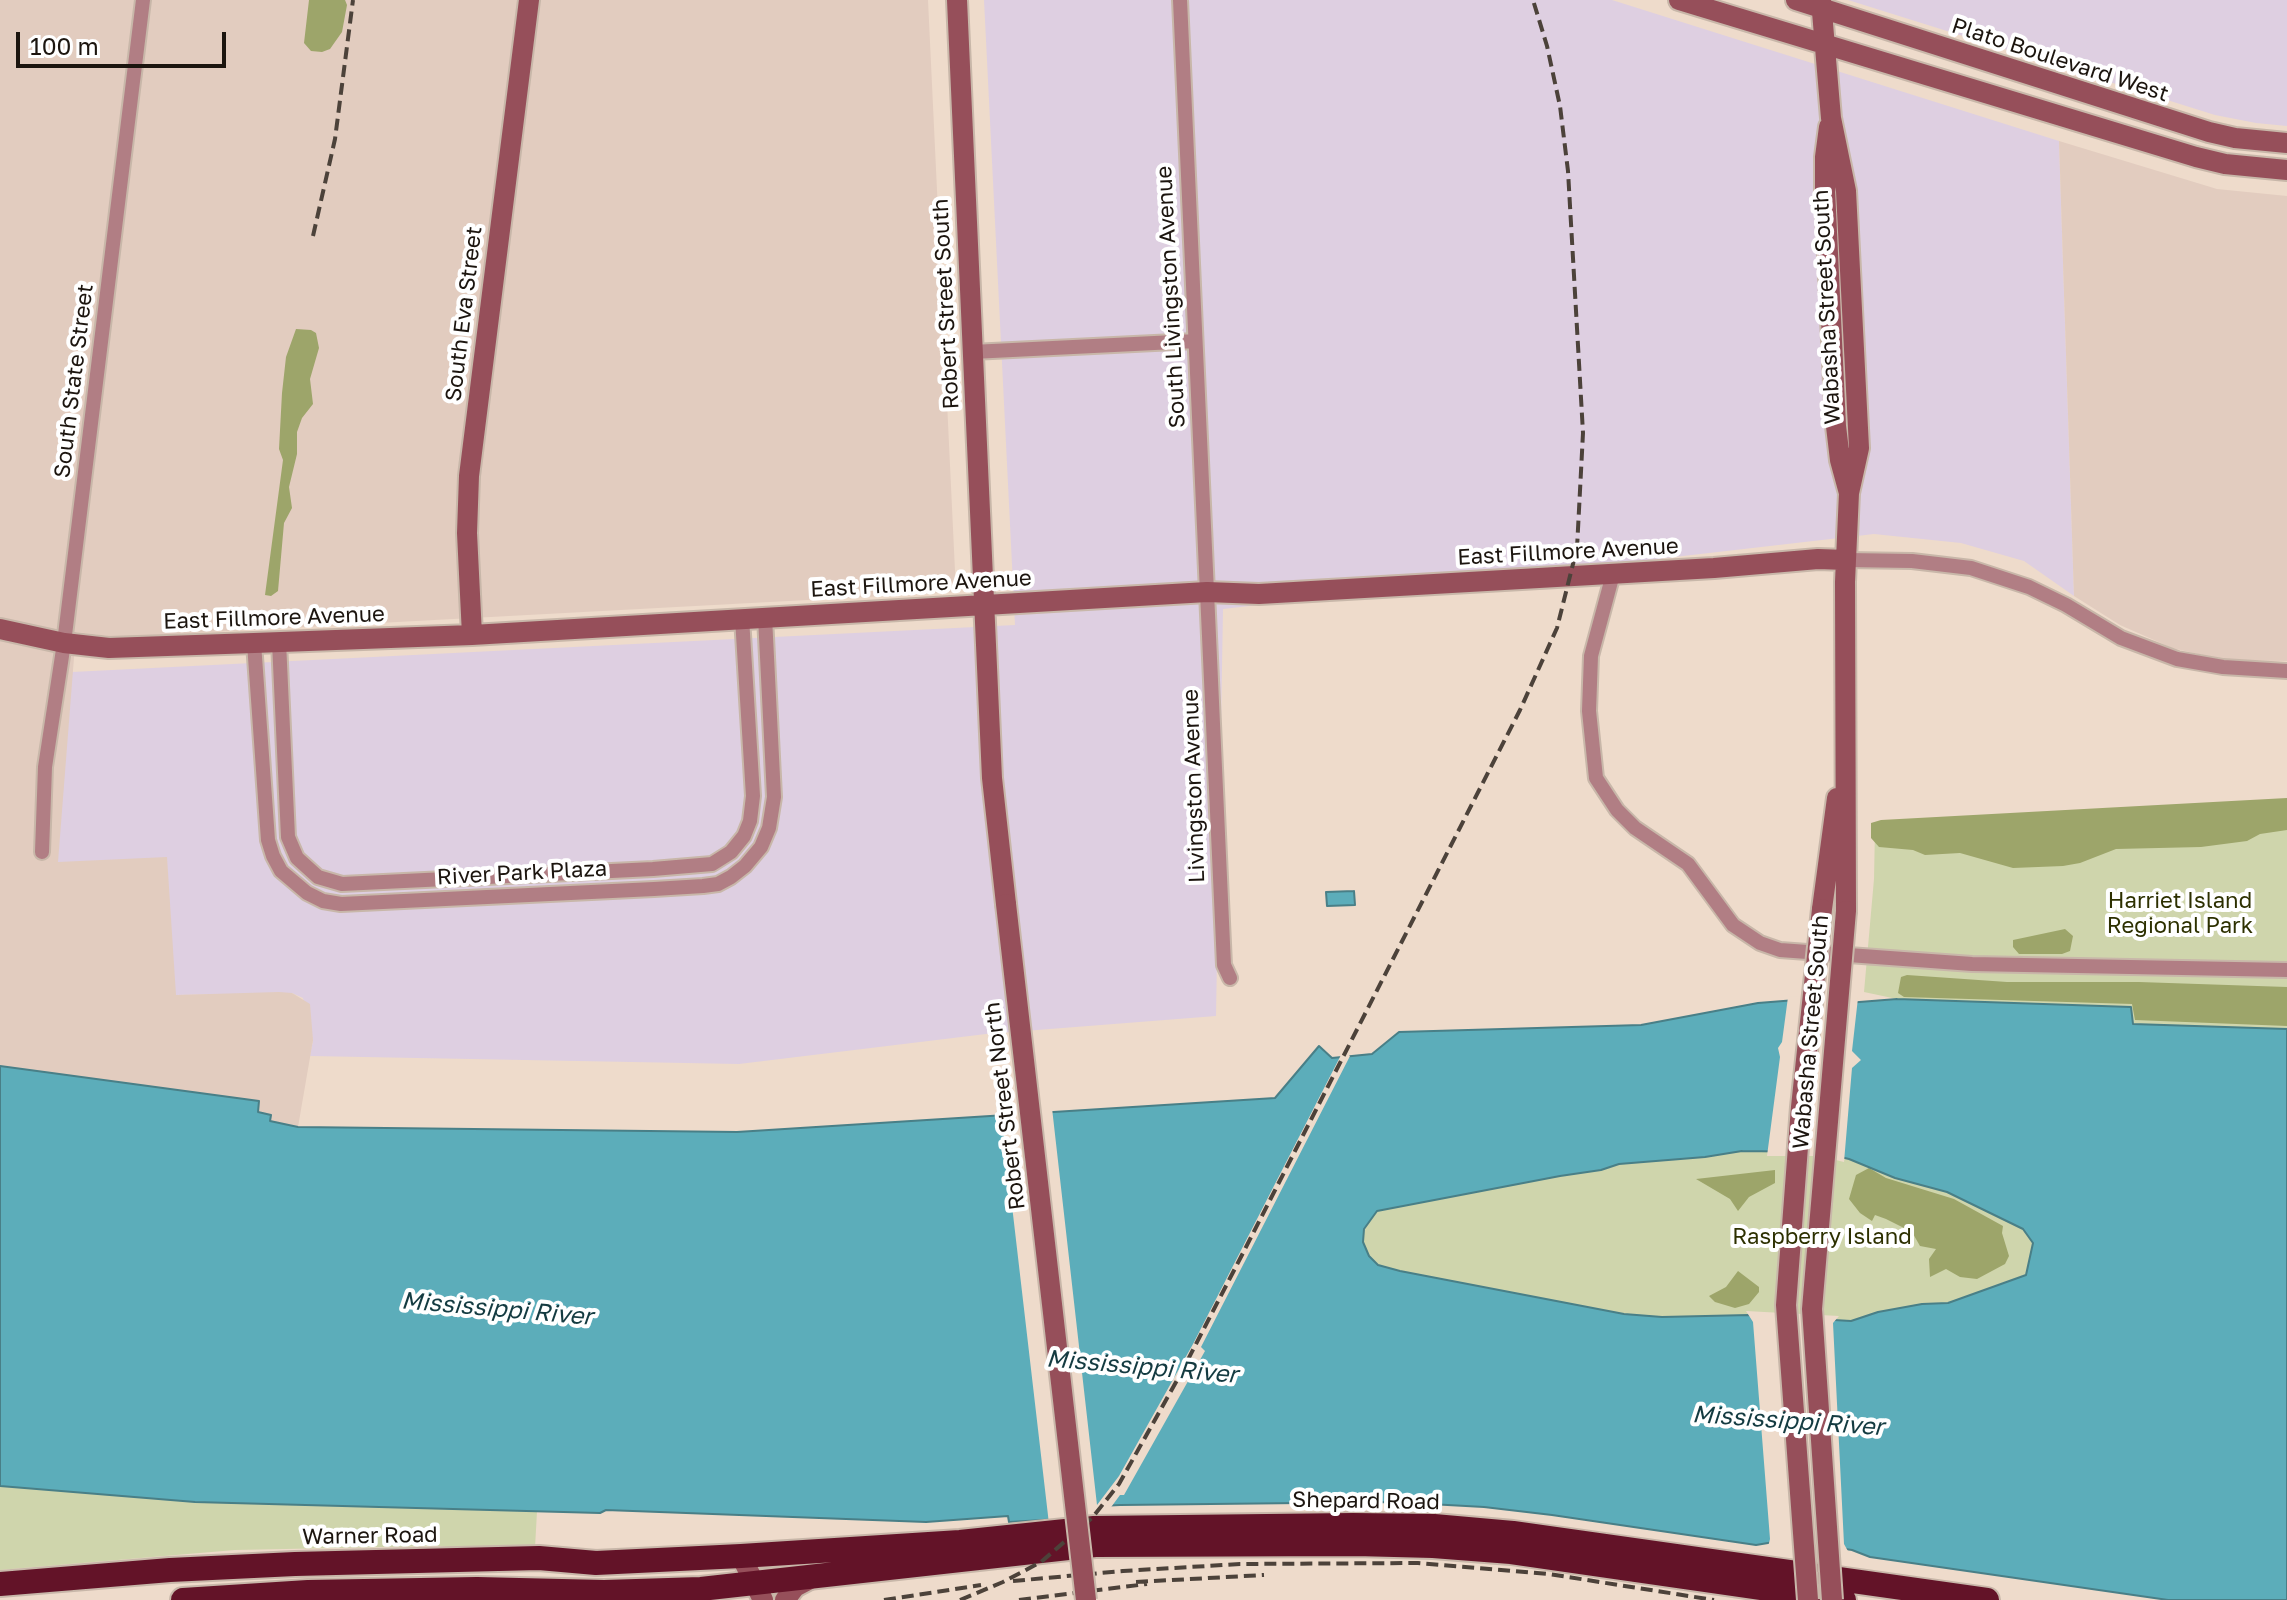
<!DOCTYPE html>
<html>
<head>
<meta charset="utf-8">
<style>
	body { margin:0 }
	#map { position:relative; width:2287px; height:1600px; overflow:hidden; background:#eedbcb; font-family:"Golos Text",sans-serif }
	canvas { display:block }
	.scale { position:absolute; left:16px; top:32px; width:210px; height:36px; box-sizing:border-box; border:4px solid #1c150f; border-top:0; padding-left:10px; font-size:24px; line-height:28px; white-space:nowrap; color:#1c150f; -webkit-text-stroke:6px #fff; paint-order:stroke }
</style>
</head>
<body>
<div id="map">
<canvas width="2287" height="1600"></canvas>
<div class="scale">100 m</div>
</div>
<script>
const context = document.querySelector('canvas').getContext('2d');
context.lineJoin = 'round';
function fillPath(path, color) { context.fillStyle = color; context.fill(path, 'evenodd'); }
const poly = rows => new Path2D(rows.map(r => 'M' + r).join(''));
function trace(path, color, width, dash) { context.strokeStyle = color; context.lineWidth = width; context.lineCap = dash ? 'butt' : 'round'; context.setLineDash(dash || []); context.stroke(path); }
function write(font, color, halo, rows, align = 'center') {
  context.font = font + ' "Golos Text",sans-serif'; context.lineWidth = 8; context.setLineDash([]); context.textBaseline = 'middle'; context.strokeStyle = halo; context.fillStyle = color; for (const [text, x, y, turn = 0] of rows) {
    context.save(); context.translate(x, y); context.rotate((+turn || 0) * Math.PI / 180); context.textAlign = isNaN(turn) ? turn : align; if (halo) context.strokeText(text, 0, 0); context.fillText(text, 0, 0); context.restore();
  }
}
fillPath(poly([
	[984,0,1612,0,2059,141,2074,596,2024,561,1961,543,1874,534,1223,609,1216,1016,986,1034,739,1064,310,1056,313,1040,303,998,292,993,176,995,57,863,72,672,1015,625],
	[1848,0,2287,0,2287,126,2256,123,2215,115]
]), '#decfe1');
fillPath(poly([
	[0,0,928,0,956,592,118,637,76,632,58,862,167,857,176,995,279,992,292,993,310,1004,313,1040,298,1127,270,1121,258,1112,259,1102,0,1066],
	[2059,141,2217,189,2287,196,2287,661,2224,660,2172,648,2120,625,2074,596]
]), '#e2ccbf');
fillPath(poly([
	[2287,804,2287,1029,2133,1024,2130,1007,1897,999,1864,992,1874,879,1875,829],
	[1742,1151,1819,1152,1849,1159,1895,1178,1947,1192,2023,1229,2033,1243,2027,1274,1948,1303,1922,1304,1878,1312,1851,1321,1749,1315,1662,1317,1624,1314,1400,1271,1378,1265,1369,1256,1363,1242,1364,1229,1377,1211,1560,1176,1601,1170,1619,1164,1705,1157],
	[0,1486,195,1502,537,1511,535,1548,487,1551,438,1546,235,1550,0,1570]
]), '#cfd5ac');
fillPath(poly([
	[309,0,345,0,347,5,342,32,330,49,322,52,311,51,304,43],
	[296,329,311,330,316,333,319,348,310,379,313,404,302,418,297,432,297,454,289,487,292,508,284,523,278,591,271,596,265,595,283,460,279,449,282,393,286,357],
	[2287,798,2287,830,2260,834,2247,841,2201,847,2116,849,2080,863,2063,866,2013,868,1960,853,1925,855,1913,850,1879,847,1871,838,1871,823,1881,820],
	[2065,929,2073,936,2070,951,2062,954,2019,954,2013,947,2013,940],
	[1907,975,2007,982,2139,982,2287,987,2287,1026,2135,1020,2132,1004,1904,997,1898,993,1901,977],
	[1869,1168,1886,1178,1954,1199,2003,1226,2002,1233,2009,1256,2005,1264,1977,1279,1960,1277,1946,1269,1930,1277,1929,1259,1936,1249,1920,1246,1912,1232,1886,1219,1875,1215,1872,1221,1860,1213,1849,1199,1856,1175],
	[1775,1170,1775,1183,1749,1197,1738,1211,1730,1199,1696,1179],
	[1738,1271,1759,1287,1759,1292,1749,1304,1735,1308,1715,1302,1709,1296,1726,1287]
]), '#9da56a');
const water = poly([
	[1354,891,1355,905,1327,906,1326,892,1354,891],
	[1897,999,2131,1007,2133,1024,2287,1029,2287,1600,2168,1600,1870,1557,1852,1550,1786,1540,1756,1545,1552,1515,1484,1507,1393,1502,1120,1505,1060,1508,1060,1519,1009,1522,1008,1516,926,1522,606,1510,600,1513,195,1502,0,1486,0,1066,259,1101,258,1112,271,1115,270,1121,298,1127,737,1132,1275,1098,1319,1046,1332,1058,1372,1054,1399,1032,1641,1025,1758,1003,1796,1000,1847,1003,1897,999],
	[1742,1151,1819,1152,1849,1159,1895,1178,1947,1192,2023,1229,2033,1243,2026,1275,1948,1303,1922,1304,1878,1312,1851,1321,1749,1315,1662,1317,1624,1314,1400,1271,1378,1265,1369,1256,1363,1242,1364,1229,1377,1211,1560,1176,1601,1170,1619,1164,1705,1157,1742,1151]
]);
fillPath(water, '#5cadba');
trace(water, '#497f87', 2);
fillPath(poly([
	[1797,996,1858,998,1852,1051,1861,1060,1852,1068,1844,1162,1819,1156,1767,1156,1780,1057,1778,1048,1782,1042,1788,997],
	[1345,1052,1350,1056,1201,1347,1205,1351,1124,1495,1120,1495,1109,1510,1064,1512,1064,1519,1049,1524,1001,1111,1052,1108,1097,1505,1119,1476,1193,1344,1342,1053],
	[1746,1311,1839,1316,1833,1323,1844,1544,1849,1553,1786,1544,1768,1547,1770,1539,1753,1322]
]), '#eedbcb');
const street = poly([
	[1180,0,1224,965,1230,978],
	[972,352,1195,341],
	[1846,560,1912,561,1971,568,2029,587,2066,605,2121,638,2177,659,2223,667,2287,671],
	[1613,574,1591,656,1589,711,1596,778,1617,810,1635,828,1688,864,1733,925,1760,943,1780,950,1972,964,2287,970],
	[279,642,288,837,297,858,318,877,342,884,653,869,712,864,731,852,744,836,750,821,753,796,742,618],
	[254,643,268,840,273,856,281,871,307,893,323,901,341,904,654,889,703,886,718,884,731,877,745,866,761,847,769,828,774,797,765,617],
	[42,852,45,767,64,643,143,0]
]);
const secondary = poly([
	[957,0,992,778,1006,904],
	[1679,0,2196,157,2225,164,2287,170],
	[1796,0,2209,132,2235,138,2287,143],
	[1821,0,1831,118,1846,191,1859,448,1849,493,1845,582,1846,911],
	[1829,127,1825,157,1825,189,1836,426,1840,460,1849,493],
	[0,629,64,643,109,648,254,643,472,635,1207,592,1259,594,1714,568,1818,559,1846,560],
	[472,635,467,533,469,476,529,0],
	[1822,909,1837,798],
	[741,1556,763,1600],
	[785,1600,795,1587,812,1578]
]);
const highway = poly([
	[0,1584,170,1570,295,1564,539,1558,596,1563,741,1556,960,1542,1094,1528,1353,1525,1434,1526,1513,1533,1987,1600],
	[183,1600,308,1592,477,1589,604,1592,701,1589,1095,1545,1356,1544,1433,1546,1511,1552,1844,1600]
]);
trace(street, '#c8b7a9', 18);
trace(secondary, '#c8b7a9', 24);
trace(highway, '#c8b7a9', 28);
trace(street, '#b17e84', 14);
trace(secondary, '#964f5a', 20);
trace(highway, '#631328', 24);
trace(poly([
	[313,236,335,139,353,0],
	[1013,1581,1123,1571,1240,1564,1418,1563,1549,1574,1714,1600],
	[1136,1582,1264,1575],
	[884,1600,981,1585],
	[960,1600,1003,1582,1041,1562,1092,1518,1119,1484,1180,1375,1244,1251,1520,710,1557,628,1577,548,1583,433,1568,171,1560,106,1547,46,1533,0],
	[1019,1600,1147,1584]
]), '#4c423a', 4, [12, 6]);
const secondaryBridge = poly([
	[1006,904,1086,1600],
	[1808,1600,1786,1305,1801,1107,1822,909],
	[1832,1600,1812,1309,1846,911]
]);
trace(secondaryBridge, '#c8b7a9', 24, []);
trace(secondaryBridge, '#964f5a', 20);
write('22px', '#1c150f', '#fff', [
	["Plato Boulevard West",2060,60,18],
	["South Livingston Avenue",1171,297,-93],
	["Robert Street South",946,304,-93],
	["Wabasha Street South",1827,307,-93],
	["South Eva Street",464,314,-83],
	["South State Street",74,381,-83],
	["East Fillmore Avenue",1568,552,-3],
	["East Fillmore Avenue",921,584,-3],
	["East Fillmore Avenue",274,618,-2],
	["Livingston Avenue",1194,786,-92],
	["River Park Plaza",522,873,-3],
	["Wabasha Street South",1811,1032,-85],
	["Robert Street North",1005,1106,-97],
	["Shepard Road",1366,1501,1],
	["Warner Road",370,1536,-1]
]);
write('22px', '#2d3000', '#fff', [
	["Harriet Island",2180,901],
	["Regional Park",2180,926],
	["Raspberry Island",1822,1237]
]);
write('italic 24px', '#143b41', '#fff', [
	["Mississippi River",497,1309,5],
	["Mississippi River",1142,1367,5],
	["Mississippi River",1788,1421,4]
]);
</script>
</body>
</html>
